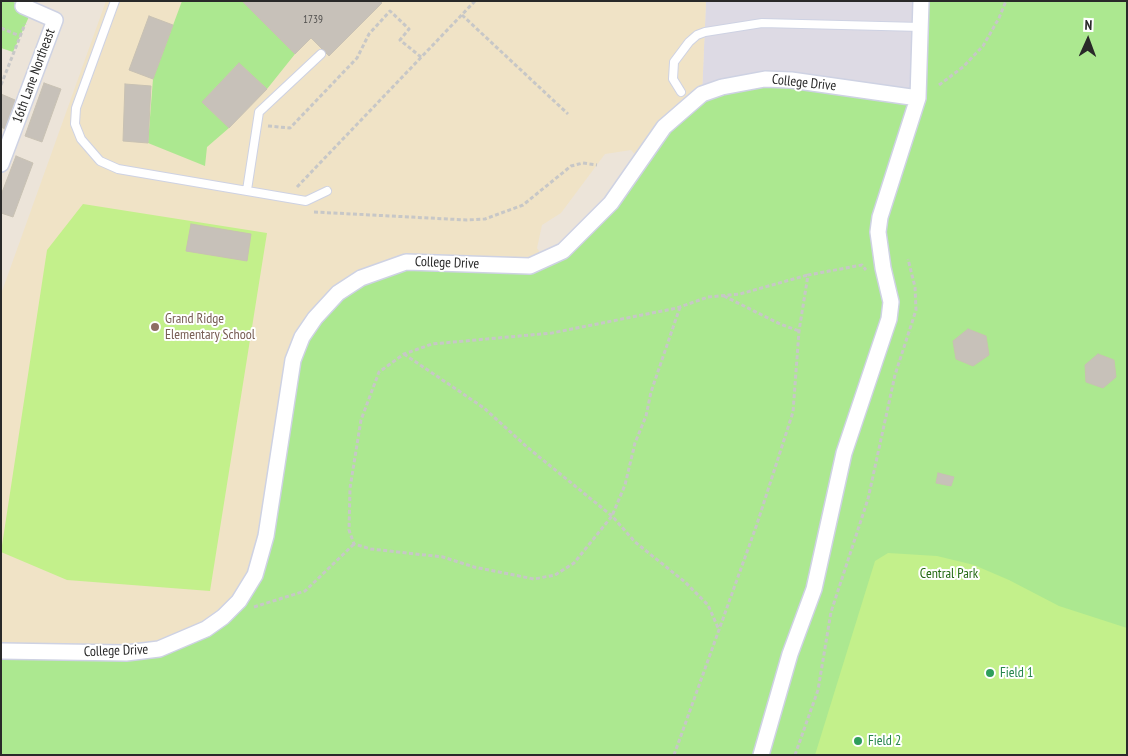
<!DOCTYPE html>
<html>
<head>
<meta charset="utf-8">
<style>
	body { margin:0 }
	#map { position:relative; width:1128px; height:756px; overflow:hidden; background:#ece4d9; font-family:"PT Sans Narrow",sans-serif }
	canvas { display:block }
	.frame { position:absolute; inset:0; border:2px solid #292929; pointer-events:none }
	.north { position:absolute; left:1063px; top:15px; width:50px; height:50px; -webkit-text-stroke:4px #fff; paint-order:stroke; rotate:2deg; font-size:14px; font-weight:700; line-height:20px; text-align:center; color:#292929 }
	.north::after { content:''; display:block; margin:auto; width:18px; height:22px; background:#292929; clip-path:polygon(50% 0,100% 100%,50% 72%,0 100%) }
</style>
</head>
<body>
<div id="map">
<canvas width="1128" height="756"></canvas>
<div class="frame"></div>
<div class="north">N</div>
</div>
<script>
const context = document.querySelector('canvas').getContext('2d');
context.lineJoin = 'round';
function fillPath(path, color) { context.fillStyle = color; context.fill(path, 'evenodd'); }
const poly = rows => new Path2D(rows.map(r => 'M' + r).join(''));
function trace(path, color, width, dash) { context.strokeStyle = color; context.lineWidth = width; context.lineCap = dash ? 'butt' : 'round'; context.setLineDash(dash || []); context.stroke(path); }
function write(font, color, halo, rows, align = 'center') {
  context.font = font + ' "PT Sans Narrow",sans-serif'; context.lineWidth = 4; context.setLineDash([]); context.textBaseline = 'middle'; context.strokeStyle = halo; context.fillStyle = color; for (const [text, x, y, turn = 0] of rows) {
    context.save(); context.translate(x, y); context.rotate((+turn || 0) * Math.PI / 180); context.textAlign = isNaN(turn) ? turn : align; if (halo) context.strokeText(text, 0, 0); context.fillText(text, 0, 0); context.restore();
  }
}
fillPath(poly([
	[706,1,920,1,918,98,702,94]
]), '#dddae4');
fillPath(poly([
	[106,1,706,1,702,94,640,160,631,150,605,154,561,213,542,225,537,248,545,261,266,535,239,601,159,649,1,651,1,294]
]), '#f0e3c6');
fillPath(poly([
	[1,1,11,1,32,10,13,52,1,48],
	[182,1,242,1,295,54,267,89,239,63,202,102,229,128,207,147,205,166,148,143,153,79],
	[919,1,1127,1,1127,755,1,755,1,651,126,653,206,629,255,575,293,360,315,318,382,269,506,266,563,251,678,112,747,81,918,97]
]), '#ace890');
fillPath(poly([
	[83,204,267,233,210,591,67,580,1,552,47,250],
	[888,553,937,556,974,565,1009,580,1059,606,1127,628,1127,755,815,755,875,561]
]), '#c3f08b');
const building = poly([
	[242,1,380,1,382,3,329,56,311,38,295,54,242,1],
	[149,16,173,25,153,79,129,70,149,16],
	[239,63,267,89,229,128,202,102,239,63],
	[44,83,61,89,42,142,25,136,44,83],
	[125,84,151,86,148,143,123,141,125,84],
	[1,94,15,100,5,129,1,127,1,94],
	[16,156,33,163,13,217,1,213,1,195,16,156],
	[191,224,251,234,247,261,186,251,191,224],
	[968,329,986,336,989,355,973,366,956,359,953,341,968,329],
	[1098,354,1114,360,1116,377,1103,388,1086,382,1085,365,1098,354],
	[938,473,954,477,951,486,936,483,938,473]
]);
fillPath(building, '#c7c1b9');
trace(building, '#c8c1b3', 1);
const service = poly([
	[115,1,76,108,75,124,81,139,100,161,118,169,306,201,327,191],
	[681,92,673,79,674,62,689,42,697,35,705,32,762,23,921,27],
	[247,190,259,112,321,54]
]);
const minor = poly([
	[1,164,55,20,23,6],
	[1,651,126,653,159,649,206,629,223,617,239,601,255,575,266,536,293,360,302,337,315,318,338,293,361,278,406,262,530,266,563,251,611,203,664,127,702,94,722,87,765,79,791,80,918,98],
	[761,755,790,654,814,589,844,453,889,319,891,302,883,268,878,232,880,217,918,98,921,1]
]);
trace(service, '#ced2e3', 10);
trace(minor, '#ced2e3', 18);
trace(poly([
	[462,15,568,114],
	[1,28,20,36],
	[1,85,25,24],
	[939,85,963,67,983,46,999,18,1006,1],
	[268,126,290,128,357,58,369,34,390,11,409,29,400,40,421,57],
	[297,187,475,1],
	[314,212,467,220,485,219,523,205,571,166,583,163,597,165],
	[724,296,780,324,799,331],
	[680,307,651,392,646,416,635,443,625,485,612,516,574,563,555,575,534,579,474,567,443,557,371,549,354,544,349,530,350,488,361,420,379,372,404,354,432,344,552,333,677,308,708,297,740,294,808,275],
	[404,354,484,408,527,447,612,516,635,542,685,582,708,605,719,630],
	[254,607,305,591,354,544],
	[674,755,757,524,793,412,799,331,808,275,862,265,866,270],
	[795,755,818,690,831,612,868,499,895,375,916,310,915,287,908,259]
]), '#c7c7c7', 3, [4, 2.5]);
trace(service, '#fff', 8);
trace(minor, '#fff', 15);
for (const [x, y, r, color] of [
	[155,327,5,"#8d6e63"],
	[990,673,5,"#2e9e5b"],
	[858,741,5,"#2e9e5b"]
]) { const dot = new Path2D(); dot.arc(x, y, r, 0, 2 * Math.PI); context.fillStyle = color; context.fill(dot); trace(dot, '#fff', 2); }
write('11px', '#504f4d', null, [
	["1739",313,20]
]);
write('14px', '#292929', '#fff', [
	["16th Lane Northeast",34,76,-70],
	["College Drive",804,83,6],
	["College Drive",447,263,2],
	["College Drive",116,651,-2]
]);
write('14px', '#785e54', '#fff', [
	["Grand Ridge",165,319],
	["Elementary School",165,335]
], 'left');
write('14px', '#246a14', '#fff', [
	["Central Park",949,574]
]);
write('14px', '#27864d', '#fff', [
	["Field 1",1000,673],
	["Field 2",868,741]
], 'left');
</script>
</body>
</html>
